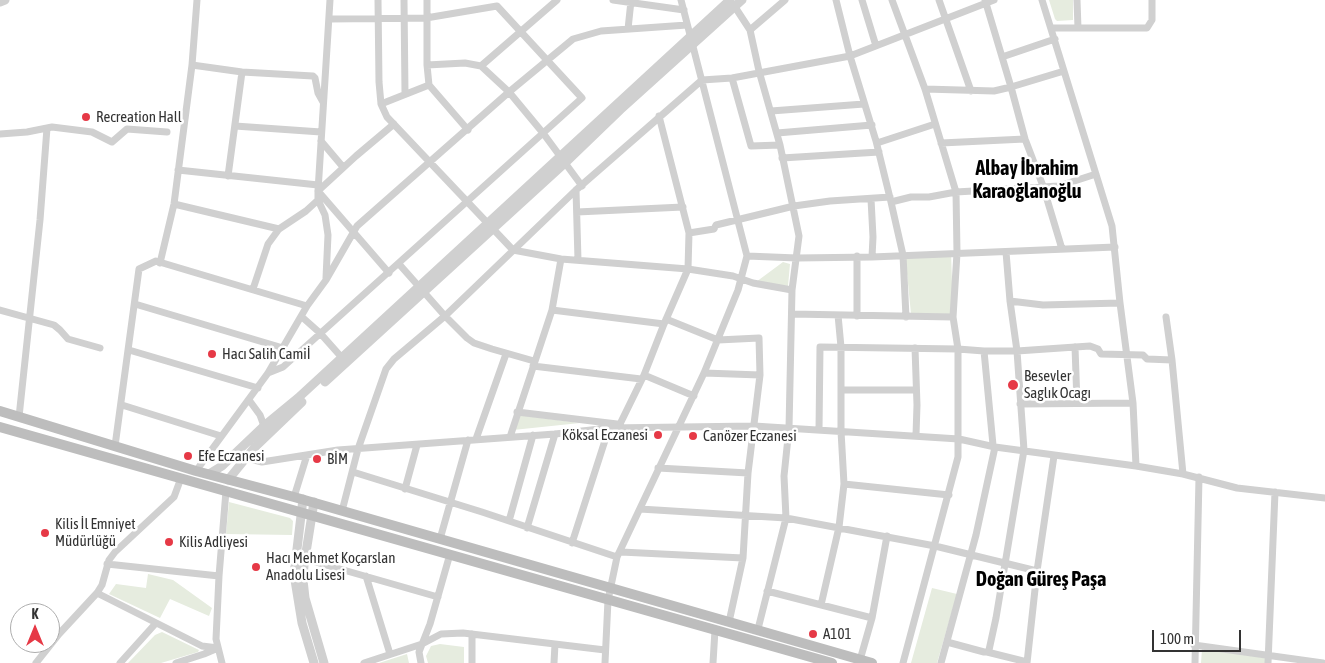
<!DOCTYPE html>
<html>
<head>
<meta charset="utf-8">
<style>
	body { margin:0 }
	#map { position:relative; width:1325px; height:663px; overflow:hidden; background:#fff; font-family:"Asap Condensed",sans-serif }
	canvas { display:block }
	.north { position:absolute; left:10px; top:603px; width:50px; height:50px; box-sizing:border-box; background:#fff; border:1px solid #adadad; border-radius:50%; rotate:0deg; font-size:14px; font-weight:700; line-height:20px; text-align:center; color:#333 }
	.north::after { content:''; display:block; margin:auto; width:18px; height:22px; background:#e63946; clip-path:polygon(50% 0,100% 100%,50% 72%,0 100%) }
	.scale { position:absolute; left:1152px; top:630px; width:89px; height:22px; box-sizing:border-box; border:2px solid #333; border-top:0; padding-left:6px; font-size:15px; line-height:18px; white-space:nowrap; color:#333; -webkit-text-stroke:4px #fff; paint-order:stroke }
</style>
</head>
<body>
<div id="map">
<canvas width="1325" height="663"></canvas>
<div class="north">K</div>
<div class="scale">100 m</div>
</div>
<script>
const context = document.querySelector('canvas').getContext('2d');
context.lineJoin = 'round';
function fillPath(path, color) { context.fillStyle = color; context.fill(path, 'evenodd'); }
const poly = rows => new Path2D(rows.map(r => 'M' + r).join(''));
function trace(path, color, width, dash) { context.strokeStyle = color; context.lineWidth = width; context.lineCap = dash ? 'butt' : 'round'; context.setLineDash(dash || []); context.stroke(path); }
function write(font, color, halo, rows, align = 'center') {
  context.font = font + ' "Asap Condensed",sans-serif'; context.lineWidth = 5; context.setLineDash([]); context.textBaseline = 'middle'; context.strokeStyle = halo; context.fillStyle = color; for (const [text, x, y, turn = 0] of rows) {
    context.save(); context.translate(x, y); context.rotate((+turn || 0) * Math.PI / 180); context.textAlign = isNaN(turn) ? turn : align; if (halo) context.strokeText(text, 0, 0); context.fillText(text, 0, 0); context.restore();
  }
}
fillPath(poly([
	[1049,0,1073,0,1073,20,1057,21,1055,19],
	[951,251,953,315,911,314,905,253],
	[783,262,790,264,788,286,756,282],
	[518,415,580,423,513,430],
	[229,502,290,518,293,521,292,535,226,534],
	[148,574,173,580,212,608,209,616,170,599,160,618,109,594,116,584,146,588],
	[932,588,957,594,937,663,911,663],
	[162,632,199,650,198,652,161,663,128,663,155,635],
	[440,644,464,647,464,663,428,663,426,656,431,646],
	[1202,649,1265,658,1265,663,1201,663],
	[407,654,409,663,379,663]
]), '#e6ecdf');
trace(poly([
	[378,0,379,82,381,104,387,117,513,250,561,259,688,269,733,276,753,283,792,290],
	[404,0,405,93],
	[427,0,427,65,429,85,468,130],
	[613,0,684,10],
	[836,0,850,56,876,141,891,202,903,255,906,317],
	[862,0,876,46],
	[892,0,925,89,956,192,957,253,953,317,958,349,958,457,903,663],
	[939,0,971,91],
	[1042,0,1112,226,1120,303],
	[1077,0,1078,28],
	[735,7,750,30,759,71,780,145,799,236,792,290,789,428,784,476,786,518,758,629],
	[1051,28,1147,28,1152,20,1152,0],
	[628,29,631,1],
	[750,30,785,0],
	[1002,57,1055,39],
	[192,65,242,72,313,76,315,78,318,93,323,102],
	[427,65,465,63,481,66,509,92,543,133,582,186],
	[481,66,557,0],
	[732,78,751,146,780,145],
	[925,89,994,91,1011,87,985,0],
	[381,104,429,85],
	[771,111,864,104],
	[235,126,321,132],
	[777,133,872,125],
	[0,134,27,132,52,127,92,132,112,142,127,129,167,132],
	[321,141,343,167],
	[877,143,935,124],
	[941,143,1025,139],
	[782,158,879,152],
	[178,170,318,185],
	[228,176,242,72],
	[576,190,578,260],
	[871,199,873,237,872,257],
	[891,202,911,197,929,197,956,192,1059,186,1096,174],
	[174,204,279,229],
	[577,212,683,207],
	[689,233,714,229,716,225,794,206,830,201,890,197],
	[1062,249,1043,186,1025,139,1011,87,1064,71],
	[747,256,797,258,872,257,1115,247],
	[160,263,174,204,192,65,197,0],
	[399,264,445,316,467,338,474,343,492,349,534,361],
	[389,273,318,191,356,156,394,124],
	[326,278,328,235,325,215,318,200,318,191,330,0],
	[253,289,268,244,279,229,306,211,318,200],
	[1010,301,1043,305,1120,303,1133,403,1136,466],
	[135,304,283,348],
	[0,310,54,325,60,330,68,339,100,348],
	[552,310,664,324],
	[792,314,953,317],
	[857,316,857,256],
	[302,317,320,333,344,360],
	[1166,317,1172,360,1183,474],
	[666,319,718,340,759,338,760,375,748,473,743,558,729,622],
	[1075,347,1077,403],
	[915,348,917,405,916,435],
	[129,350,258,388],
	[984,351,993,445],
	[533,366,641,379],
	[268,373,283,367,582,98,497,6,426,18,329,19],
	[704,373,760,375],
	[644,375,694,396],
	[842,390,916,390],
	[249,400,260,415,264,426],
	[1020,404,1133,403],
	[122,405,221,436],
	[517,412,617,424],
	[19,417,40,220,47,128],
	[819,430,820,347,958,349,984,351,1017,351,1090,346,1098,349,1101,354,1143,355,1147,359,1172,360],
	[510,437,552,310,561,259],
	[476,439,506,354],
	[115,446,139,269,156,261,307,306],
	[236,453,254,460,262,462,338,450,555,434,609,428,754,426,959,439,995,447,1136,466,1183,474,1237,488,1325,498],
	[658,468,748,473],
	[196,471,268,373,307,306,326,280,357,226,509,92,573,39,601,31,687,25],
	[353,472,482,512,617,557],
	[844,484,949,495],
	[405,489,417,445],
	[294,497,307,455],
	[640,509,786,518,935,546,1037,571],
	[342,511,358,449,386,369,394,359,445,316,576,190,702,80,732,78,850,56,994,0],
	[509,521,533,435],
	[527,528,555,434],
	[440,539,468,440],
	[572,543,609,428,620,424,644,375,664,324,688,269,689,233,659,116],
	[621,552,743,558],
	[305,559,438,597],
	[107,564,219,576],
	[366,576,390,654],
	[767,591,872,618,887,536],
	[97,593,202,646,218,648],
	[821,605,839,527,844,484,841,431,841,347,838,315],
	[472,634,472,663],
	[947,642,984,652,987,652,989,650,996,618,1024,450,1017,351,1010,301,1006,252],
	[1194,645,1323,663],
	[987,652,1027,662],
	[860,660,872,618],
	[36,663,59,634,97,593,102,585,109,560,115,552,174,497,181,478],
	[120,663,156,623],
	[176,663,204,654,218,648],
	[222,663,216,639,219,576,226,491],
	[364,663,422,644,441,634,463,633,605,650],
	[421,663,419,652,430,624,450,554],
	[554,663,555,644],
	[605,663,608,600,617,557,704,373,738,290,747,256,681,0],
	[713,663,715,630],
	[941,663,976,535,995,447],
	[1027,663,1037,571,1054,456],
	[1195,663,1199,477],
	[1268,663,1275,492]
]), '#d0d0d0', 7);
trace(poly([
	[0,2,5,0],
	[325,382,565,163,620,110,742,0],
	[209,474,222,466,264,426,298,398,730,0],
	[228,480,254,448,302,402],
	[303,499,294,574,302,623,314,663],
	[314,502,304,565,303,580,305,598,324,663]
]), '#d0d0d0', 9);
trace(poly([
	[0,411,196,471,294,497,872,663],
	[0,427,832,663]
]), '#bdbdbd', 10);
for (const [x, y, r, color] of [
	[86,117,5,"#e63946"],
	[212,354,5,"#e63946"],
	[1013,385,6,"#e63946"],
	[658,435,5,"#e63946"],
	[693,436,5,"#e63946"],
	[188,456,5,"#e63946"],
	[317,459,5,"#e63946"],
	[45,533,5,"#e63946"],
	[169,542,5,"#e63946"],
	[256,567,5,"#e63946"],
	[813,634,5,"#e63946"]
]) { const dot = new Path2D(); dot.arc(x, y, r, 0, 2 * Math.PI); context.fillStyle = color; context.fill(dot); trace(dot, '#fff', 2); }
write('15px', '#333', '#fff', [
	["Recreation Hall",96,117],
	["Hacı Salih Camiİ",222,354],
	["Besevler",1024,376],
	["Saglık Ocagı",1024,393],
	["Köksal Eczanesi",648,435,"right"],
	["Canözer Eczanesi",703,436],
	["Efe Eczanesi",198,456],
	["BİM",327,459],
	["Kilis İl Emniyet",55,524],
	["Müdürlüğü",55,541],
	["Kilis Adliyesi",179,542],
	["Hacı Mehmet Koçarslan",266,558],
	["Anadolu Lisesi",266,575],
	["A101",823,634]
], 'left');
write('bold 20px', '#000', '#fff', [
	["Albay İbrahim",1027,169],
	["Karaoğlanoğlu",1027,192],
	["Doğan Güreş Paşa",1041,580]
]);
</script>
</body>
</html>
